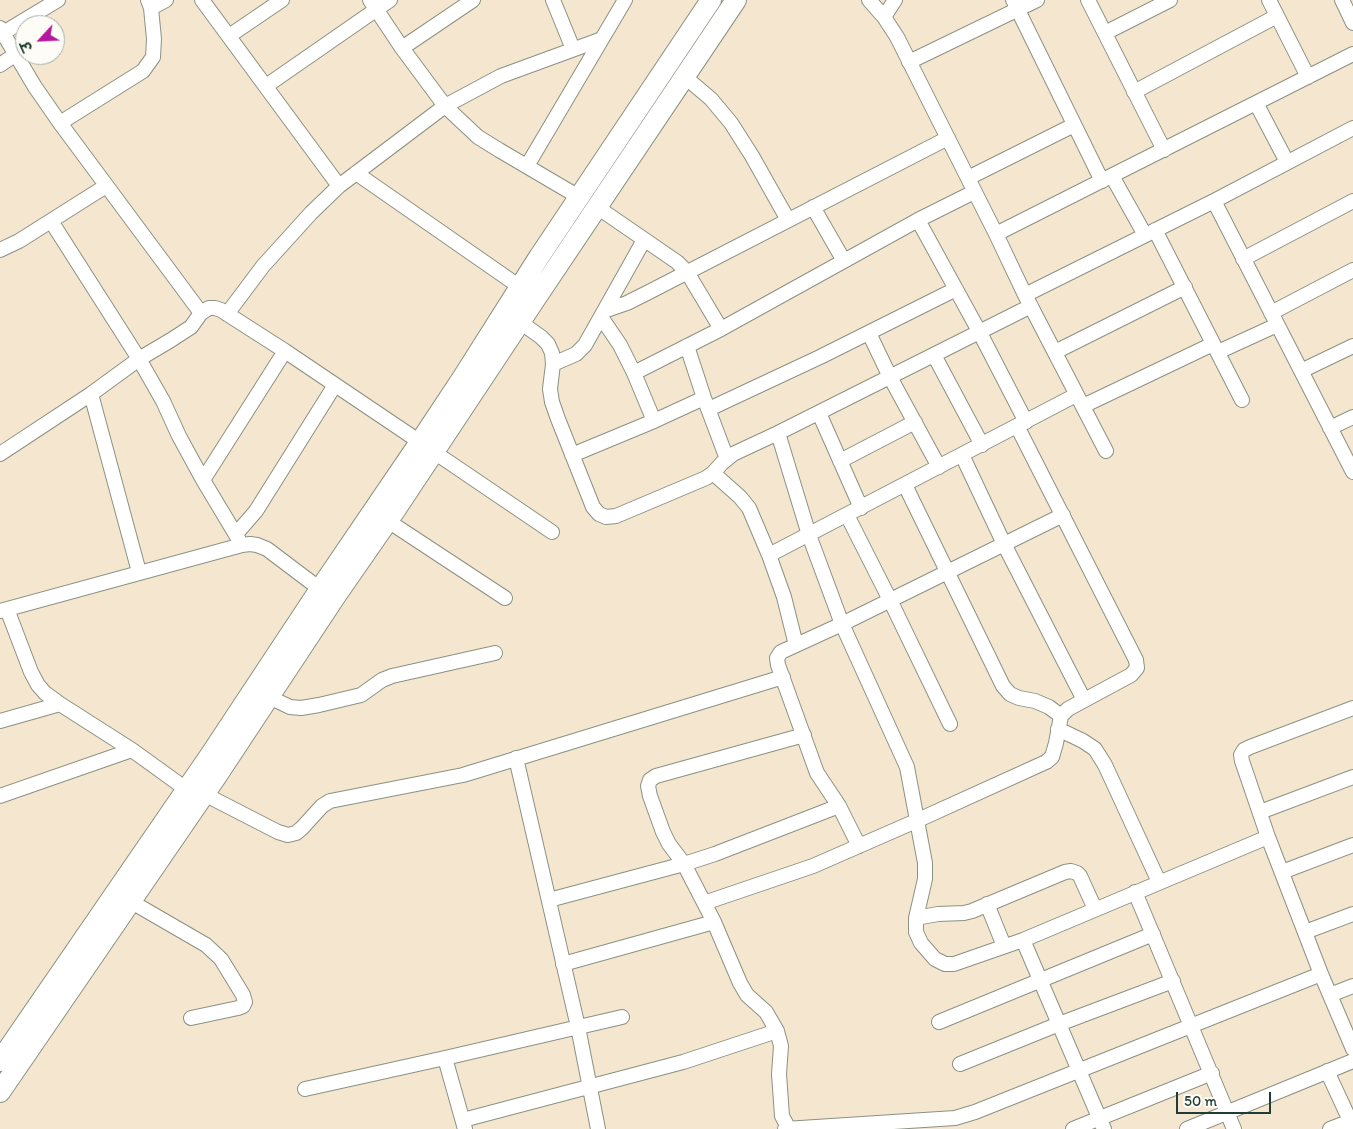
<!DOCTYPE html>
<html>
<head>
<meta charset="utf-8">
<style>
	body { margin:0 }
	#map { position:relative; width:1353px; height:1129px; overflow:hidden; background:#f5e6d0; font-family:Itim,"Playpen Sans Deva",sans-serif }
	canvas { display:block }
	.north { position:absolute; left:15px; top:15px; width:50px; height:50px; box-sizing:border-box; background:#fdfcf7; border:1px solid #a4b0a9; border-radius:50%; rotate:245deg; font-size:14px; font-weight:700; line-height:20px; text-align:center; color:#1f3d34 }
	.north::after { content:''; display:block; margin:auto; width:18px; height:22px; background:#b5179e; clip-path:polygon(50% 0,100% 100%,50% 72%,0 100%) }
	.scale { position:absolute; left:1176px; top:1092px; width:95px; height:22px; box-sizing:border-box; border:2px solid #1f3d34; border-top:0; padding-left:6px; font-size:15px; line-height:18px; white-space:nowrap; color:#1f3d34; -webkit-text-stroke:4px #fdfcf7; paint-order:stroke }
</style>
</head>
<body>
<div id="map">
<canvas width="1353" height="1129"></canvas>
<div class="north">उ</div>
<div class="scale">50 m</div>
</div>
<script>
const context = document.querySelector('canvas').getContext('2d');
context.lineJoin = 'round';
const poly = rows => new Path2D(rows.map(r => 'M' + r).join(''));
function trace(path, color, width, dash) { context.strokeStyle = color; context.lineWidth = width; context.lineCap = dash ? 'butt' : 'round'; context.setLineDash(dash || []); context.stroke(path); }
const minor = poly([
	[202,0,339,186],
	[370,0,402,48,445,106,478,137,499,150,579,197],
	[553,0,573,49],
	[869,0,884,17,897,37,996,234,1025,295,1106,451],
	[1013,0,1102,181],
	[1088,0,1164,150],
	[1269,0,1308,77],
	[1342,0,1353,23],
	[151,8,166,0],
	[884,17,895,0],
	[0,28,35,87,60,123,201,313],
	[3,33,58,0],
	[1105,33,1170,0],
	[229,36,282,0],
	[402,48,473,0],
	[909,62,1037,0],
	[0,65,16,54],
	[685,77,711,99,731,123,752,156,788,220],
	[266,86,390,0],
	[1134,92,1277,16],
	[1256,103,1287,162],
	[60,123,143,71,153,57,154,39,151,8,148,0],
	[527,166,625,0],
	[356,173,520,287],
	[1112,176,1145,235],
	[968,178,1074,125],
	[1214,201,1353,472],
	[597,207,677,262,687,272,721,329],
	[813,207,844,261],
	[918,220,980,333,1026,422],
	[51,221,139,359,163,401,179,436,203,480,242,545],
	[1155,230,1242,400],
	[996,234,1353,54],
	[0,250,19,241,106,186],
	[1243,259,1353,201],
	[1025,295,1214,201,1353,128],
	[604,311,627,303,647,293,948,138],
	[1271,313,1353,270],
	[227,314,263,266,311,213,339,186,445,106,501,76,602,39],
	[601,317,620,345,634,373,654,421],
	[520,322,541,337,548,344,552,353,553,364,550,389,552,402,558,419,593,507,599,514,606,517,616,516,706,478,713,473,722,463,733,454,778,433,1031,306],
	[869,333,890,377,939,467],
	[687,346,704,398,727,459],
	[1055,352,1185,287],
	[1218,352,1277,325],
	[934,355,982,445],
	[553,364,576,354,585,345,644,240],
	[1301,371,1353,346],
	[634,373,721,329,918,220,974,192],
	[91,394,139,572],
	[1083,406,1213,344],
	[709,409,820,357,956,289],
	[819,413,861,508],
	[1330,428,1353,417],
	[778,433,809,535,842,624,907,767,925,863,925,879,916,918,916,932,921,943,935,959,945,964,954,964,1023,940,1268,837],
	[434,452,552,532],
	[0,454,91,394,139,359,171,340,191,327,201,313,209,308,215,308,221,310,285,351,420,442],
	[572,455,654,421,704,398],
	[962,455,1004,544,1084,700],
	[840,461,915,422],
	[713,473,740,497,749,508,769,555,784,597,796,645],
	[203,480,285,351],
	[905,485,1003,686,1010,694,1019,698,1035,701,1049,707,1061,716],
	[847,515,890,600,950,724],
	[388,521,505,598],
	[236,534,256,511,335,385],
	[769,555,1076,395],
	[7,609,31,672,38,685,45,693,60,704,132,750,186,789],
	[0,611,242,545,250,544,257,545,267,549,320,589],
	[269,697,290,707,301,708,319,705,361,695,382,680,392,676,495,653],
	[1353,708,1250,747,1244,750,1241,755,1242,761,1268,837,1321,974,1353,1049],
	[0,721,60,704],
	[1058,729,1083,741,1095,749,1105,765,1159,882],
	[516,758,578,1027,598,1129],
	[204,794,278,832,288,835,296,833,302,828,322,806,330,801,463,775,783,677],
	[0,796,132,750],
	[1260,812,1353,777],
	[859,846,839,806,817,773,778,665,777,658,781,652,842,624,1063,515],
	[1282,872,1353,845],
	[1135,892,1234,1129],
	[549,900,684,864,715,854,839,806],
	[130,901,206,945,221,959,243,995,245,1002,243,1006,238,1008,191,1018],
	[704,903,813,866,916,821,1046,762,1052,757,1056,743,1061,716,1068,709,1079,703,1131,675,1137,668,1136,660,1017,426],
	[987,904,1004,946],
	[916,918,938,914,964,913,972,911,1065,872,1071,871,1077,873,1080,876,1095,909],
	[1305,932,1353,914],
	[1023,940,1104,1129],
	[563,964,714,922],
	[1330,995,1353,986],
	[939,1022,1153,934],
	[445,1058,465,1129],
	[960,1064,1059,1024,1173,981],
	[1327,1071,1353,1127],
	[305,1089,445,1058,622,1017],
	[463,1120,683,1062,777,1031],
	[785,1129,955,1118,975,1112,1321,974],
	[789,1129,782,1116,779,1074,781,1046,777,1031,766,1012,747,995,740,983,714,922,684,864,669,844,663,832,650,796,648,786,650,780,656,776,804,735],
	[1073,1129,1212,1073],
	[1187,1129,1353,1061],
	[1330,1129,1353,1120]
]);
const highway = poly([
	[0,1061,211,754,320,589,420,442,463,377,539,257,711,0],
	[0,1092,216,777,337,594,396,509,534,301,736,0]
]);
trace(minor, '#8a9282', 16);
trace(highway, '#8a9282', 22);
trace(minor, '#fff', 14);
trace(highway, '#fff', 20);
</script>
</body>
</html>
